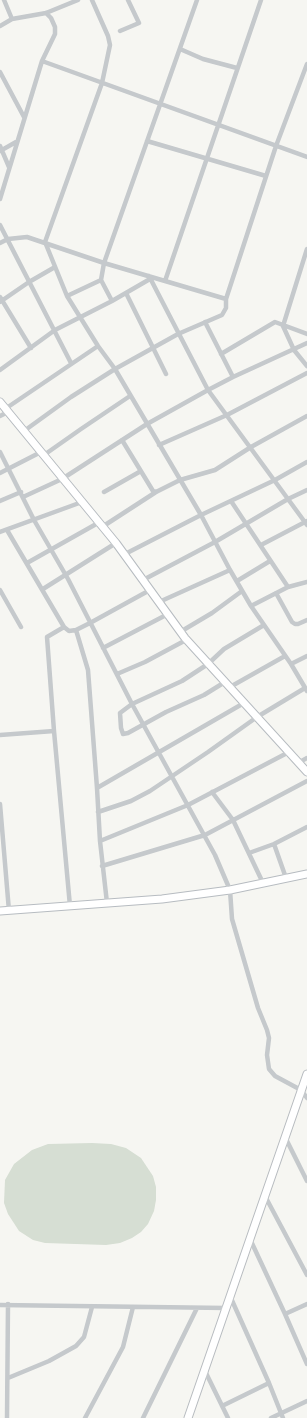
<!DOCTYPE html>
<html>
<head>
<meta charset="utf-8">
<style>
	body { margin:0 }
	canvas { display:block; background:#f6f6f2 }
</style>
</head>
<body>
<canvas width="307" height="1418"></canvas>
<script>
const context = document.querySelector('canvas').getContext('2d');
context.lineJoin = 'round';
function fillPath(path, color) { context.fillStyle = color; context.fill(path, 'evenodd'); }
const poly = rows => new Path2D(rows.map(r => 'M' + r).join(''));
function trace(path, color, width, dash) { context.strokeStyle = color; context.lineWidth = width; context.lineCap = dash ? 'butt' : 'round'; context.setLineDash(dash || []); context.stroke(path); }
fillPath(poly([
	[92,1143,111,1144,126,1148,141,1158,153,1176,156,1187,156,1200,154,1211,148,1224,141,1232,132,1238,120,1243,106,1245,45,1243,33,1240,19,1231,8,1214,4,1203,5,1180,14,1164,32,1150,48,1144]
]), '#d6ded3');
const secondary = poly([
	[0,402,116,543,185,638,307,772],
	[0,911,162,899,230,890,307,874]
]);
const primary = poly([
	[188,1418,307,1074]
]);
trace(secondary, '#b7bcc1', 9);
trace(primary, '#b8bcc0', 9);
trace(poly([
	[4,0,12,19],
	[92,0,108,36,110,45,102,83,45,242,67,296,98,346,115,369,201,515,230,570,251,606,291,664,307,691],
	[0,26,12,19,46,13,78,0],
	[120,31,139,23,128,0],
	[180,49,203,59,237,68],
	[42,61,307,157],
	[0,72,24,117],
	[147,141,266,176],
	[0,146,9,167],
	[0,151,16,142],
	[0,199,42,61,55,34,55,27,51,18,46,13],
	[0,225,71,363],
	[0,243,8,239,27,237,104,263,226,299],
	[307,249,283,326,294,350,307,366],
	[149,276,208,390,307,525],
	[165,281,261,0],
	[126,293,166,374],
	[67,296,101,280],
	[0,297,31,348],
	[112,301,150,279],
	[0,302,29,282,55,267],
	[205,322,233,377],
	[221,354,275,322,307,334],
	[0,370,55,330,112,301,101,280,104,263,197,0],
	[5,409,98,346],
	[0,416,8,412],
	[24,431,71,397,115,369,178,334,222,315,226,308,226,299,276,146,307,64],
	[122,440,153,491,156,492],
	[159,445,227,415,307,373],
	[0,452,34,520,68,579,132,704,215,855,230,890,232,919,258,1008,267,1030,269,1038,267,1055,269,1069,275,1076,301,1090,307,1098],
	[44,455,81,429,130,396],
	[0,473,41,452],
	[104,492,141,471],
	[23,497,62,479,147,424,208,390,233,377,307,343],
	[0,501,21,492],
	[231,501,288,587],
	[102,527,156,492,180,480,215,470,251,447,307,416],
	[7,530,64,627,69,631,76,630,90,623,150,590],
	[0,532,82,502],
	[261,545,307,521],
	[125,554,201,515,275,480,307,462],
	[27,563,98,523],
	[143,580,215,542,288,499,307,490],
	[237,581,270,561],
	[43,589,116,543],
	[0,590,21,627],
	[276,593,292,622,295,624,298,624,307,620],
	[159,602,230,570],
	[251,606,288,587,307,582],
	[64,627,47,637,54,731,70,906],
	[76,630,88,670,97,788,100,841,107,903],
	[180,632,212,613,242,591],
	[103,648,168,614],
	[291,664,307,656],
	[117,674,145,662,186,640],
	[225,682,204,695,166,712,128,733,123,734,121,728,120,713,132,704,182,681,208,664,224,649,264,625],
	[230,687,285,656],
	[0,735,54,731],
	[298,763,307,758],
	[97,788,244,703],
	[212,792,233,820,263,883],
	[0,804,9,911],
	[98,812,131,801,150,791,208,752,257,717,305,688],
	[100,841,188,805,289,752],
	[274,844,286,878],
	[249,853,274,844,307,827],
	[102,866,205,835,307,781],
	[285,1137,307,1181],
	[265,1196,307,1275],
	[250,1239,285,1314,307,1364],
	[230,1296,269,1383,283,1418],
	[0,1305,226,1308],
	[285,1314,307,1304],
	[205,1371,228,1418],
	[8,1378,49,1361,76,1346,84,1337,92,1307],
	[222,1406,269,1383],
	[7,1418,8,1304],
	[85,1418,123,1347,133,1307],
	[143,1418,197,1308],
	[271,1418,307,1401]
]), '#c5c9cc', 4.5);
trace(secondary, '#fff', 7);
trace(primary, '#fff', 7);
</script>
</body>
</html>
